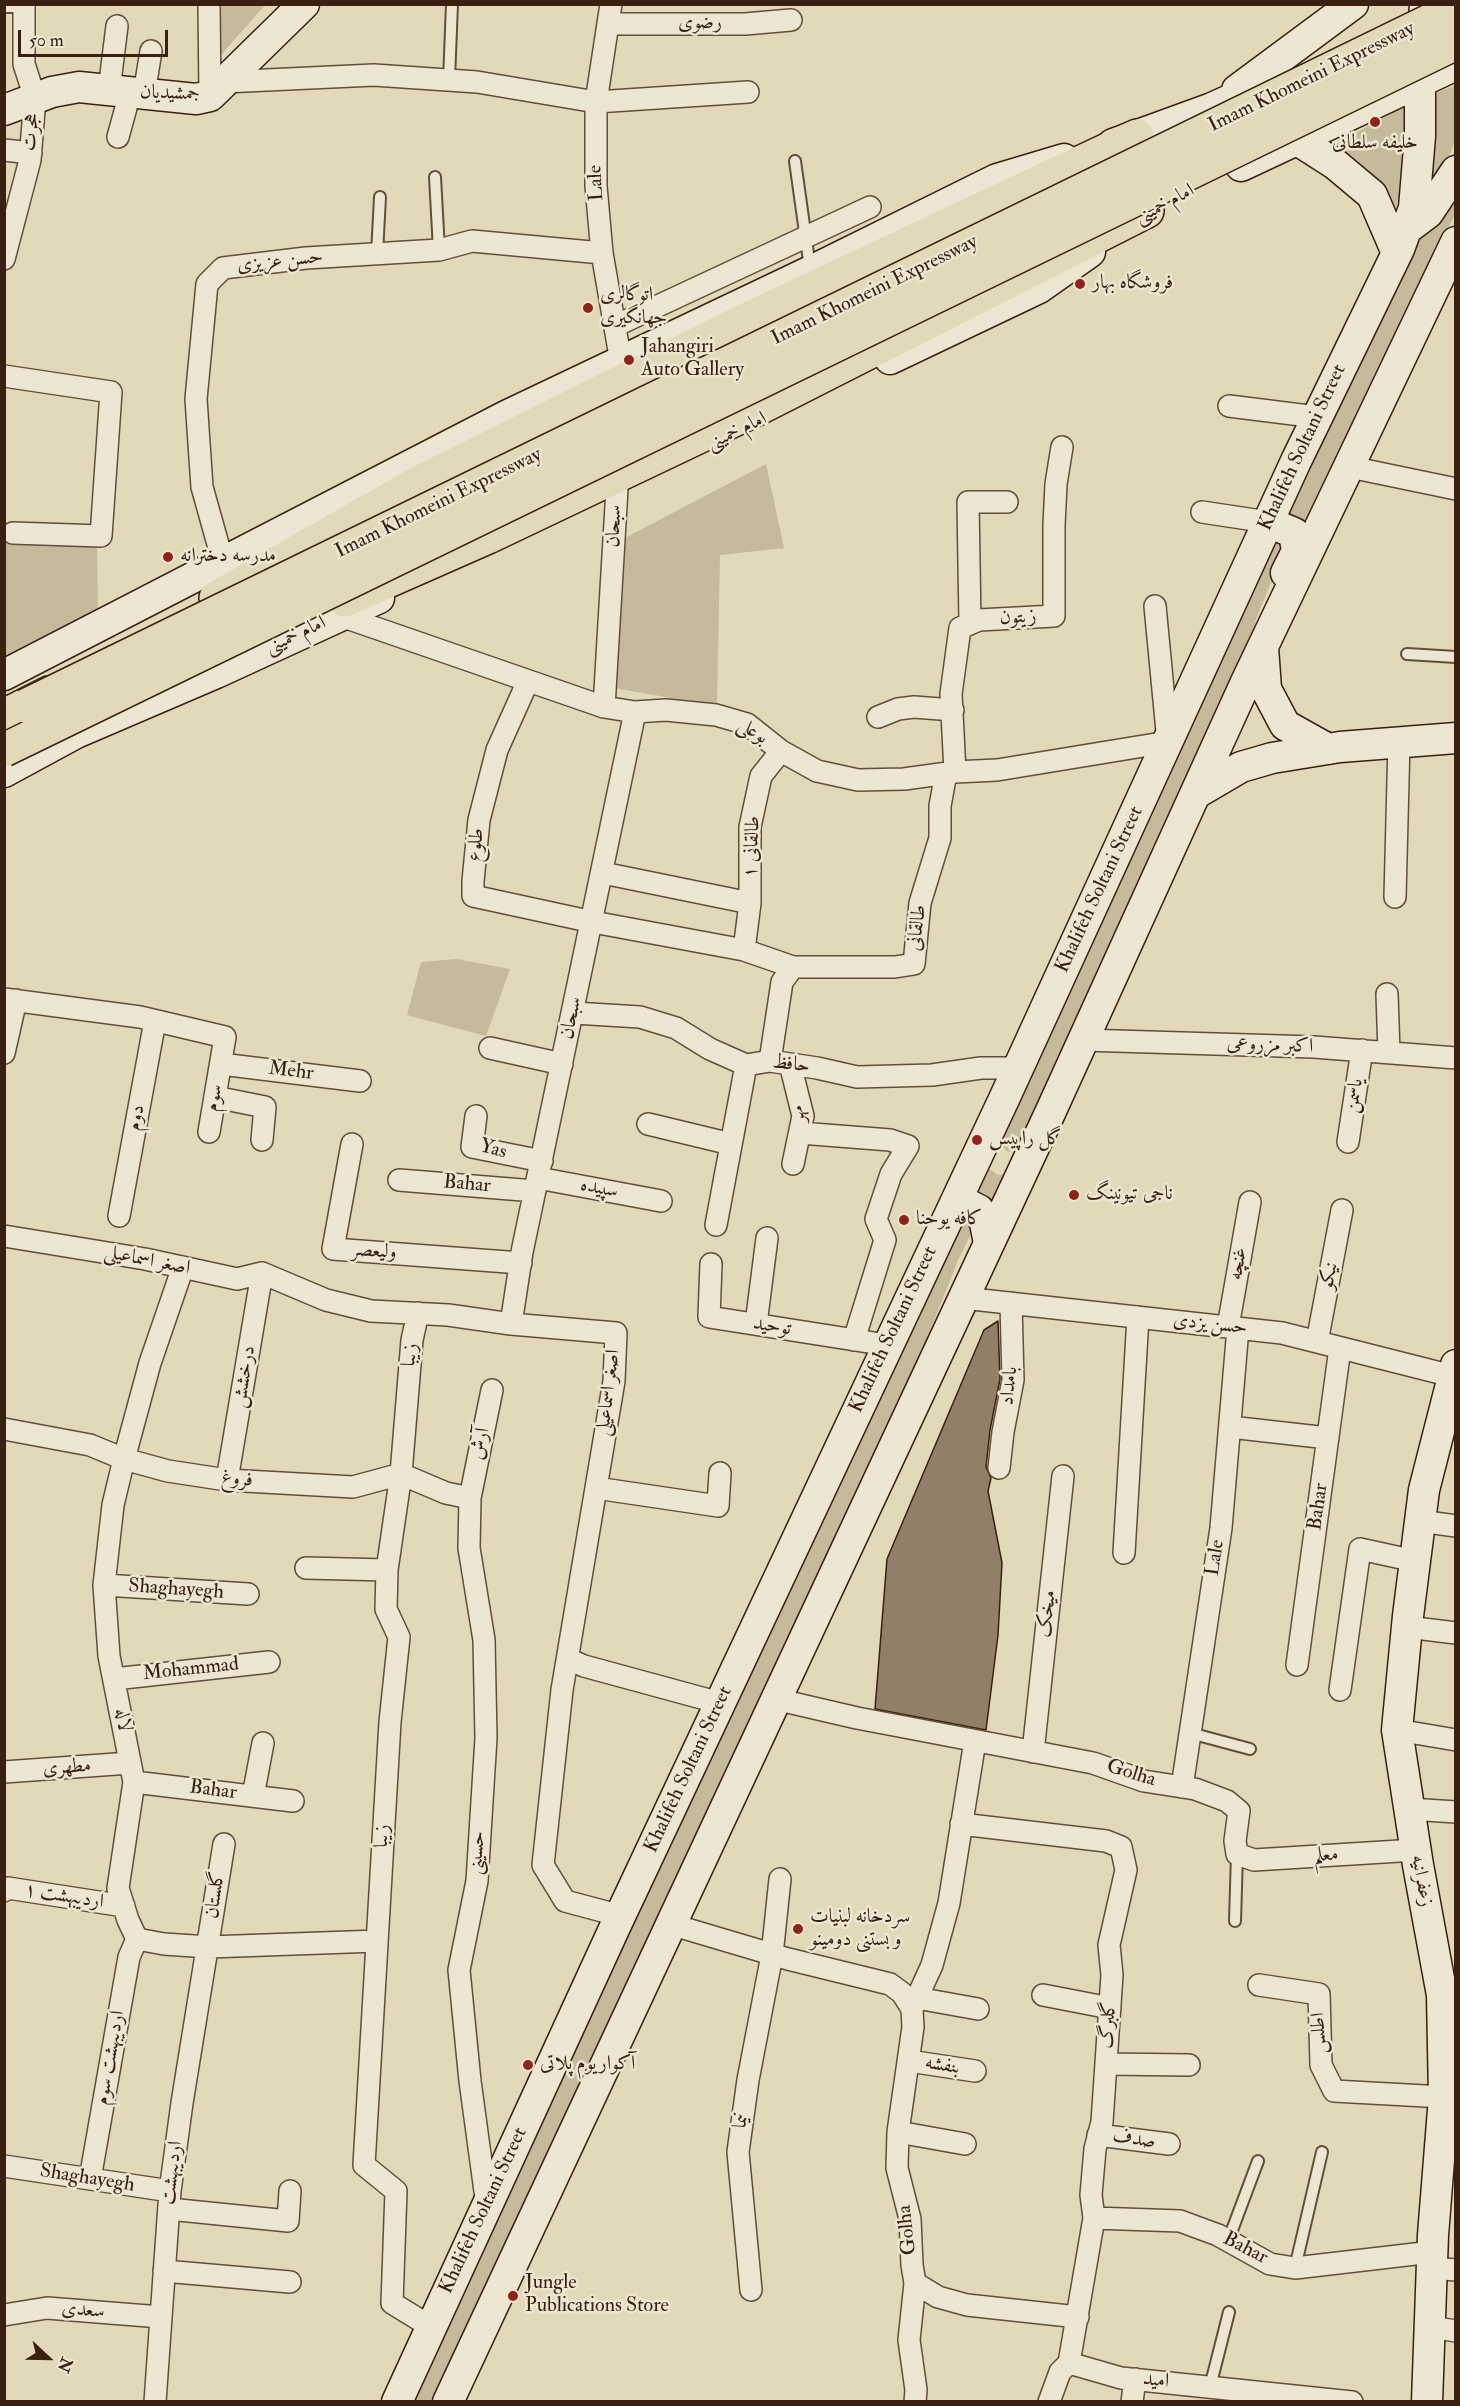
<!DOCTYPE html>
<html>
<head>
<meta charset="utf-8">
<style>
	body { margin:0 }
	#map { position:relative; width:1460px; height:2406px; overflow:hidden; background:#e2d9b9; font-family:"IM FELL Double Pica",serif }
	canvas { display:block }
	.frame { position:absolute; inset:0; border:6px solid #392010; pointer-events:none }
	.north { position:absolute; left:18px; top:2328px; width:60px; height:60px; -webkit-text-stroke:4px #ece6d2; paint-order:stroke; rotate:112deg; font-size:16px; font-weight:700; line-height:24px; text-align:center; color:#392010 }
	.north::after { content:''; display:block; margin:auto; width:21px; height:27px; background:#392010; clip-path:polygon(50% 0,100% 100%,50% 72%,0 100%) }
	.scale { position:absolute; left:18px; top:30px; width:150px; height:27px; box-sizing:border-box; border:3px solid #392010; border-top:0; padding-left:8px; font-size:18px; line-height:21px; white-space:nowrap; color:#392010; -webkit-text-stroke:4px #ece6d2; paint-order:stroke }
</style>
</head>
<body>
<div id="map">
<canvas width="1460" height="2406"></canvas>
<div class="frame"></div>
<div class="north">N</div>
<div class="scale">50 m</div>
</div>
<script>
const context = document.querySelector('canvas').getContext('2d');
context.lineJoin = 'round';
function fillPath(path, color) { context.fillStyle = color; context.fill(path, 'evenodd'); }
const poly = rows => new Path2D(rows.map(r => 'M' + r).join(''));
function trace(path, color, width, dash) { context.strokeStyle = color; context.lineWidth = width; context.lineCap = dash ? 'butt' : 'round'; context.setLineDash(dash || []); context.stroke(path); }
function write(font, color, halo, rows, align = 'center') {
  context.font = font + ' "IM FELL Double Pica",Amiri,serif'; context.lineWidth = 5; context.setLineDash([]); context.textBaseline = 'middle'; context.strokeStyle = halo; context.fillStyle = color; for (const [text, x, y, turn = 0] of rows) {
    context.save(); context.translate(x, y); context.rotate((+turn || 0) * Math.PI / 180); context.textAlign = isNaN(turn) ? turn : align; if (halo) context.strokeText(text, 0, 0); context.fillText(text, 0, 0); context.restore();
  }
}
fillPath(poly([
	[212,4,265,5,220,56],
	[1455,86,1455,141,1444,170,1426,197,1430,95],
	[1404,106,1406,156,1400,194,1391,223,1331,147],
	[1455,195,1455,214,1306,530,1294,516,1280,513,1390,288,1421,238],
	[766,464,784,548,720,555,717,706,614,688,623,539],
	[4,531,97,545,98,617,4,660],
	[1272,538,1284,541,1288,551,1269,587,1256,619,1250,648,1022,1148,1008,1152,999,1144],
	[457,959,510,969,486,1036,407,1015,421,962],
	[987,1157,988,1168,998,1175,1010,1173,992,1210,988,1195,978,1191,965,1196],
	[964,1217,971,1221,971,1234,958,1260,930,1331,918,1375,438,2401,410,2402]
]), '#c5ba9c');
const building = poly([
	[998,1321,1000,1379,990,1430,986,1467,991,1478,988,1491,1002,1563,998,1635,986,1730,875,1709,887,1559,984,1330,998,1321]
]);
fillPath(building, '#918068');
trace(building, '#392010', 1.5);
const lane = poly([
	[4,7,24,7],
	[449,80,452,4],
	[795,161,810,268],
	[435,177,439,250],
	[377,254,380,197],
	[1407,654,1456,657],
	[1190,1733,1250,1749],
	[1235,1921,1237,1854],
	[1228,2241,1258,2161],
	[1295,2268,1322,2152],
	[1210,2387,1229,2312]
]);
const street = poly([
	[209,4,210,96],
	[611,4,596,102,596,186,602,253,621,362],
	[608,24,745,24,791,20],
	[224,82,374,75,477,82,596,102,748,92],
	[109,90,117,26],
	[144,94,151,51],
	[118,137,130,93],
	[4,150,31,153],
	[4,259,30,160,35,98,24,64,24,4],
	[615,326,870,207],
	[4,376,111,392,101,536,13,533],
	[1229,406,1317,417],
	[1350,467,1456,489],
	[1202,512,1268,522],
	[223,562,202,487,196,399,207,284,223,268,306,258,439,250,472,241,602,253],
	[341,616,604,707,635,712,666,710,716,715,747,724,781,751,817,771,858,780,904,779,955,772,997,770,1168,742,1155,606],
	[970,624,968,502,1007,502],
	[528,681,497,750,479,820,473,881,473,896,593,922,744,950,793,967],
	[604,707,617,489],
	[878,717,898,709,914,707,953,710],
	[955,772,951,694,960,628,979,620,1054,616,1054,525,1056,484,1062,447],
	[603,873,750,903],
	[1395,897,1399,742],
	[744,950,750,903,750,827,761,776,781,751],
	[1387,994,1389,1052],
	[4,999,140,1017,225,1037,209,1132],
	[574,1013,640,1017,676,1028,710,1049,746,1065,770,1061,817,1068,857,1077,932,1075,981,1068,1018,1068],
	[1083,1040,1314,1047,1456,1058],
	[490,1048,562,1064],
	[4,1053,16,1000],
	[770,1061,782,982,793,967,895,967,914,964,920,903,940,838,940,806,946,773],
	[221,1064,360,1081],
	[790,1064,803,1116,793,1164],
	[215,1097,265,1107,262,1140],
	[476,1116,472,1147,542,1161],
	[648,1124,731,1144],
	[800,1133,890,1140,908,1146,891,1174,876,1219,885,1240,854,1340],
	[1348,1142,1362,1050],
	[352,1144,333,1249,521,1263],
	[538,1178,661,1201],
	[399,1180,535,1191],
	[119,1216,155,1021],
	[716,1225,746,1065],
	[4,1236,145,1259,237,1279,262,1273,326,1300,371,1311,448,1315,511,1324,616,1333,614,1381,562,1690,543,1865,565,1901,621,1916],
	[711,1264,709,1317,887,1345],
	[183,1267,150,1363,124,1459,113,1505,104,1585,109,1656,134,1782,118,1888,128,1920,137,1939,164,1944,209,1947,377,1941],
	[963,1298,1282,1333,1456,1377],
	[418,1313,412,1340,401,1474,387,1570,386,1609,399,1637,390,1722,364,2165,396,2191,392,2303,431,2327],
	[511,1324,522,1252,635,712],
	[756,1324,767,1238],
	[1228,1327,1250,1202],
	[1317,1342,1342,1210],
	[1230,1427,1328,1438],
	[4,1429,90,1445,124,1459,168,1471,227,1480,353,1487,401,1474,446,1493,470,1498],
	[999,1468,1003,1432,1013,1380,1011,1303],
	[227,1480,262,1273],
	[596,1488,718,1506,720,1473],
	[1420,1521,1456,1526],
	[1124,1553,1138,1317],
	[306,1568,387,1570],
	[104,1585,248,1594],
	[1407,1627,1456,1633],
	[568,1659,584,1666,720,1703],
	[1297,1665,1340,1348],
	[114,1679,269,1662],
	[1340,1690,1360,1549,1415,1561],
	[775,1699,857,1718,1093,1763,1144,1781,1195,1789,1227,1801,1239,1811,1235,1841,1237,1854,1254,1860,1416,1850],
	[1397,1730,1456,1740],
	[1033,1752,1063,1476],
	[4,1772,130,1763],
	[134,1782,293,1801],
	[1182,1787,1221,1528,1238,1328],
	[253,1796,263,1743],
	[1409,1809,1456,1812],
	[961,1824,1106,1841,1121,1847,1126,1870,1109,1945,1112,1975,1102,2122,1095,2149,1091,2195,1094,2218,1069,2363],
	[4,1891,8,1888,124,1906],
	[670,1924,788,1959,890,1984,902,1993,912,2009,913,2027,898,2132,897,2168,910,2219,912,2265,915,2283,938,2297,967,2305,1078,2317],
	[1259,1985,1319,1994,1321,2065,1334,2091,1444,2097],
	[1043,1995,1110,2008],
	[917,1998,978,2009],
	[912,2009,932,1965,949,1903,975,1741],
	[909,2061,975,2071],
	[1106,2064,1189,2065],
	[898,2132,965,2144],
	[1098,2135,1169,2144],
	[4,2166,170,2191],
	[90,2179,129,1957,137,1939],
	[487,2206,470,2081,459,1970,477,1881,486,1738,484,1640,469,1548,470,1498,492,1390],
	[169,2209,288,2221,290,2191],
	[1094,2218,1180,2221,1218,2235,1270,2264,1295,2268,1432,2252],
	[1432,2268,1456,2270],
	[164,2271,290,2282],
	[915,2283,909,2340,916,2390,915,2402],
	[751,2290,738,2152,748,2080,772,1955,780,1879],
	[4,2315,47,2308,161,2317],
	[1430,2327,1456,2331],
	[1069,2363,1121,2378,1352,2402],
	[155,2402,170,2191,182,2103,224,1844],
	[1049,2402,1060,2372,1069,2363],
	[1132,2402,1135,2379]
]);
const secondary = poly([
	[1237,90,1353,4],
	[4,110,52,92,79,87,196,99,210,96,304,4],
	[1296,139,1335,164,1372,195,1397,253],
	[1113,144,1212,108,1263,85],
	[1241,166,1456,65],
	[1408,228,1428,213,1456,171],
	[890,359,1039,288,1090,252],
	[1268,522,1294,533,1297,551,1286,573],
	[1263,647,1266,689,1285,725,1328,749],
	[4,675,506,416,811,271,997,179,1064,159],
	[4,772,76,733,216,673,379,598],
	[1195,794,1241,767,1272,758,1340,747,1456,738],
	[951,1212,969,1205,979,1210,985,1223,989,1243],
	[397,2402,614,1929,1004,1099,1296,461,1399,249,1414,208,1420,136,1420,84,1425,4],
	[448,2402,1050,1113,1246,682,1456,242],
	[1427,2402,1433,2235,1444,2097,1442,1995,1418,1865,1397,1730,1408,1616,1424,1490,1456,1365]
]);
const highway = poly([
	[216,598,416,484,733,326,1137,136],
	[345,600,488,537,761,407,1147,211],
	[4,716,49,693]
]);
trace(lane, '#634e3a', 14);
trace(street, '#634e3a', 24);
trace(secondary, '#392010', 33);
trace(highway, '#392010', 36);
trace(lane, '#ece6d2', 10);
trace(street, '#ece6d2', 21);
trace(secondary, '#ece6d2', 30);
trace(highway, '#e2d9b9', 33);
const highwayBridge = poly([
	[25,706,1456,8],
	[4,750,1456,43]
]);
trace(highwayBridge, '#392010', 36, []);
trace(highwayBridge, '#e2d9b9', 33);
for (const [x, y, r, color] of [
	[1375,122,6,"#8f2418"],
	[1080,284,6,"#8f2418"],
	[588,308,6,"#8f2418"],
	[629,360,6,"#8f2418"],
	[168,557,6,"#8f2418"],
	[977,1140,6,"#8f2418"],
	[1074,1195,6,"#8f2418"],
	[904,1220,6,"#8f2418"],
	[798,1929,6,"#8f2418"],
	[528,2065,6,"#8f2418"],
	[513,2296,6,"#8f2418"]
]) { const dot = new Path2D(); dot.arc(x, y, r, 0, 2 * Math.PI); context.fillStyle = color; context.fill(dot); trace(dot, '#ece6d2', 2); }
write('20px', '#392010', '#ece6d2', [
	["رضوی",700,24],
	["Imam Khomeini Expressway",1312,78,-26],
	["جمشیدیان",170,94,2],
	["هجرت",32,132,-85],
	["Lale",597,183,-93],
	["امام خمینی",1165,205,-28],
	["حسن عزیزی",280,262,-6],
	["Imam Khomeini Expressway",875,291,-26],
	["امام خمینی",737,432,-26],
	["Khalifeh Soltani Street",1303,448,-65],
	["Imam Khomeini Expressway",439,504,-26],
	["سبحان",615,526,-87],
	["زیتون",1018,618,-3],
	["امام خمینی",296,636,-25],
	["بوعلی",752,732,31],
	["طلوع",477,845,-84],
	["طالقانی ۱",753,847,-87],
	["Khalifeh Soltani Street",1100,890,-65],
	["طالقانی",918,928,-83],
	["سبحان",572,1018,-78],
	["اکبر مزروعی",1270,1046,2],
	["حافظ",791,1065,6],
	["Mehr",291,1072,7],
	["یاسمن",1355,1096,-81],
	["سوم",215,1098,-80],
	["مهر",799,1114,-93],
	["دوم",137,1118,-80],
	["Yas",493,1150,16],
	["Bahar",467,1185,5],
	["سپیده",599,1189,11],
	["ولیعصر",374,1252,4],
	["اصغر اسماعیلی",147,1261,11],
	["غنچه",1239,1264,-80],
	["نیکو",1330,1276,-79],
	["حسن یزدی",1210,1325,6],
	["توحید",772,1327,9],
	["Khalifeh Soltani Street",894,1330,-65],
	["زیبا",411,1355,-84],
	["درخشش",245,1377,-81],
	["بامداد",1010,1386,-84],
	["اصغر اسماعیلی",609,1393,-83],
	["آرش",481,1444,-78],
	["فروغ",237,1480,6],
	["Bahar",1319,1507,-82],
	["Lale",1216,1558,-81],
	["Shaghayegh",176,1590,4],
	["میخک",1048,1614,-84],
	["Mohammad",191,1670,-6],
	["لاله",122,1720,79],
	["مطهری",67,1768,-4],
	["Khalifeh Soltani Street",689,1770,-65],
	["Golha",1131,1774,17],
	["Bahar",213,1791,7],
	["زیبا",383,1836,-87],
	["حسینی",478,1853,-86],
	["معلم",1326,1856,-4],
	["زعفرانیه",1421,1881,80],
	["گلستان",216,1895,-82],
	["اردیبهشت ۱",64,1897,9],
	["گلبرگ",1109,2025,-86],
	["اطلس",1320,2033,-92],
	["اردیبهشت سوم",111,2058,-80],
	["بنفشه",942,2066,9],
	["نیما",742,2121,-82],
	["صدف",1134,2140,8],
	["اردیبهشت",173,2173,-83],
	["Shaghayegh",87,2179,9],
	["Khalifeh Soltani Street",484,2211,-65],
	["Golha",908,2230,-96],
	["Bahar",1245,2249,27],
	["سعدی",83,2311,4],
	["امید",1156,2381,6]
]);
write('20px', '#392010', '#ece6d2', [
	["خلیفه سلطانی",1375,144,"center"],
	["فروشگاه بهار",1092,284],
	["اتوگالری",600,296],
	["جهانگیری",600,319],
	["Jahangiri",641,348],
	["Auto Gallery",641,371],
	["مدرسه دخترانه",180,557],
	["گل راپیس",989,1140],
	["ناجی‌ تیونینگ",1086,1195],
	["کافه یوحنا",916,1220],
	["سردخانه لبنیات",810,1918],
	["و بستنی دومینو",810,1941],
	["آکواریوم پلاتی",540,2065],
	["Jungle",525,2284],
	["Publications Store",525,2307]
], 'left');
</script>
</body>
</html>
